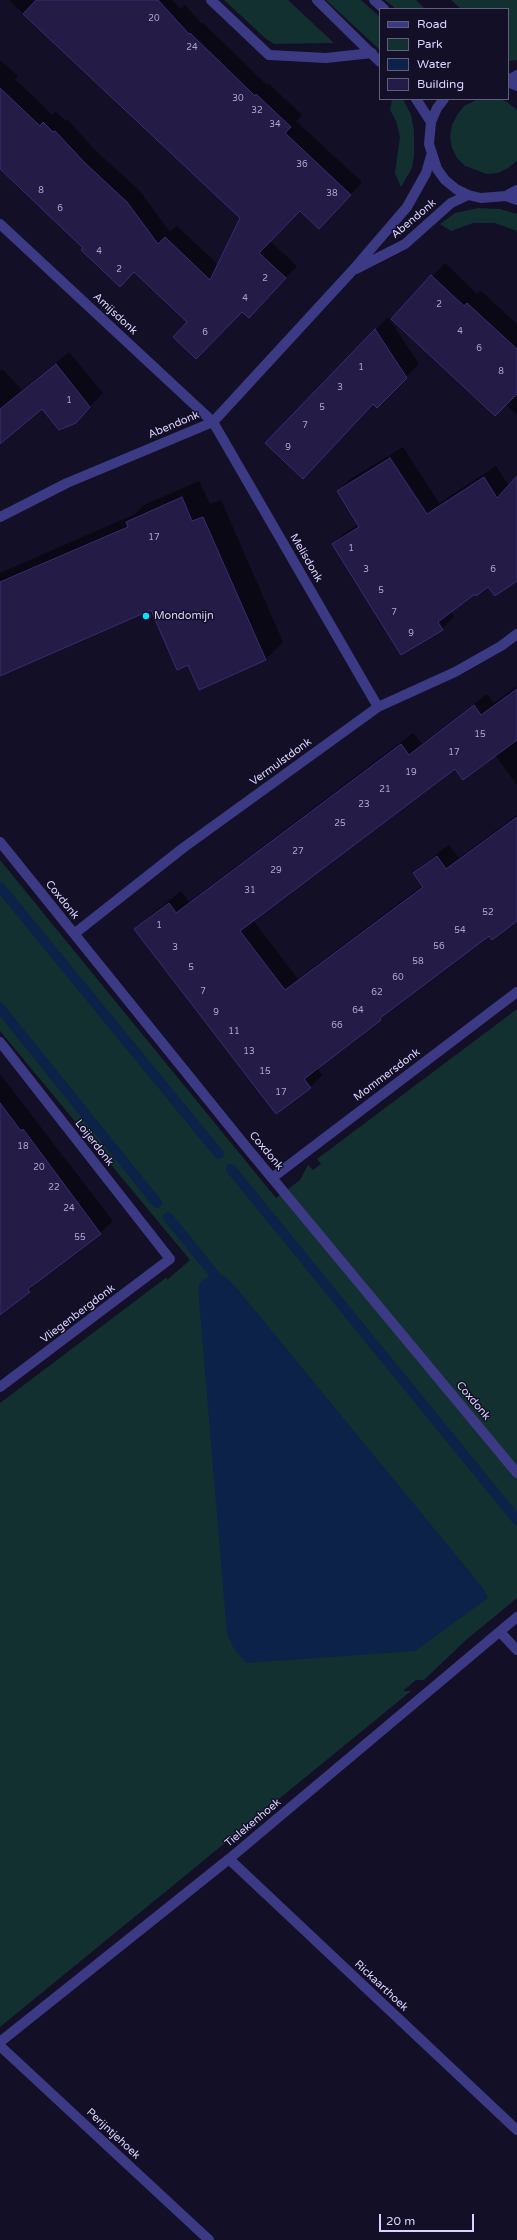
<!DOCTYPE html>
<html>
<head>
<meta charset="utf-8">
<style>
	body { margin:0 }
	#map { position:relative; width:517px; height:2240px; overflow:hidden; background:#130f26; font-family:"Varela Round",sans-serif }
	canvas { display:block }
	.legend { position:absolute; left:379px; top:8px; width:130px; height:92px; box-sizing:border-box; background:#130f26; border:1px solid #625e7d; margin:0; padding:5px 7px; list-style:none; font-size:12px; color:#d9d4ff }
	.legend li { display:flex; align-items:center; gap:8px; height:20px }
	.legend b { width:20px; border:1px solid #625e7d }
	.scale { position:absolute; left:379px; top:2214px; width:95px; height:18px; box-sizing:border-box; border:2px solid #d9d4ff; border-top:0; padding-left:5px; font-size:12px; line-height:14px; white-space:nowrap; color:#d9d4ff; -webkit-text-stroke:3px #130f26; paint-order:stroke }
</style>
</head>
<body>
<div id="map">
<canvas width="517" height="2240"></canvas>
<ul class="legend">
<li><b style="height:5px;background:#3d3a85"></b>Road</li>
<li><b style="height:11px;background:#12302f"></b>Park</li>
<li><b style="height:11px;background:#0c2248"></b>Water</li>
<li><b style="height:11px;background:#241b47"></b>Building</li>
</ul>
<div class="scale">20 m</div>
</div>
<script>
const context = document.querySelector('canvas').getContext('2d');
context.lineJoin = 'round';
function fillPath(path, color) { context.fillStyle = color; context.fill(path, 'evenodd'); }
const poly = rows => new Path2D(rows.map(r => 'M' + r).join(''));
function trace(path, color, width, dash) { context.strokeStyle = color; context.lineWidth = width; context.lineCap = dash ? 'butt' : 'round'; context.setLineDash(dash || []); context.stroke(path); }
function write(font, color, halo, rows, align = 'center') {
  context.font = font + ' "Varela Round",sans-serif'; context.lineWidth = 3; context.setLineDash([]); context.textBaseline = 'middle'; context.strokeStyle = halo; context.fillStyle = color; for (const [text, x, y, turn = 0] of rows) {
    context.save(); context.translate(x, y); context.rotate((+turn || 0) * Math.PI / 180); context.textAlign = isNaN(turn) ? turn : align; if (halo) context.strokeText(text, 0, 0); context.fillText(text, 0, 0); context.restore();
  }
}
fillPath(poly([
	[224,0,288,0,334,43,274,44,265,38],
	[326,0,361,0,380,17,380,50],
	[385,0,416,0,425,9,396,9],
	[451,0,517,0,517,60,508,61,508,9,461,9],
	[392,99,403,99,411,115,414,131,414,155,412,168,401,187,395,173,400,137,396,121,390,110],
	[478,99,500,99,507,102,517,110,517,161,508,168,498,173,487,174,465,166,457,158,452,148,450,136,452,125,457,115,464,106],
	[478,208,500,209,517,214,517,231,495,223,473,223,451,231,440,224,455,213],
	[0,860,276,1198,300,1180,308,1165,313,1170,321,1164,317,1159,517,1009,517,1598,466,1640,424,1680,416,1680,403,1691,411,1691,0,2027,0,1403,167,1277,167,1280,190,1260,0,1031]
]), '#12302f');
fillPath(poly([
	[214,1274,225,1276,240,1292,483,1588,488,1598,415,1651,246,1663,234,1649,227,1634,198,1288,201,1281]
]), '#0c2248');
fillPath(poly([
	[9,0,172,0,181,9,185,5,201,23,202,22,267,85,268,83,302,115,296,121,362,182,331,216,300,210,270,241,297,266,260,305,188,322,134,271,84,248,0,170,0,60,18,76,15,79,52,115,55,111,66,121,67,119,96,151,139,190,170,232,177,226,218,265,241,218],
	[445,263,477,294,481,291,517,324,517,415,466,367,393,319],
	[388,317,419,364,377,406,374,403,266,443],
	[69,352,103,393,88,408,42,408,0,443,0,371,2,369,22,390],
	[403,447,439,503,496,466,509,486,517,478,517,579,489,585,475,593,451,611,454,617,442,629,334,544,346,532,359,524,338,491,350,479],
	[199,481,210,504,221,500,283,642,266,659,189,664,152,608,0,675,0,573,135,514,144,505],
	[517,686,517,785,495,755,456,768,253,920,298,979,423,885,415,874,439,852,449,845,459,858,517,815,517,920,489,935,391,1008,380,1019,317,1068,322,1075,310,1088,215,1030,213,1032,136,929,148,917,181,891,189,902,413,733,422,744,487,694,494,703],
	[0,1074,113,1221,100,1233,41,1278,29,1291,0,1314]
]), '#0007');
trace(poly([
	[0,887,219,1154],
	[0,1008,157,1203],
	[231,1169,517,1520],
	[168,1217,222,1284]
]), '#0c2248', 10);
const building = poly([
	[36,0,158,0,189,34,190,33,255,96,256,94,291,127,285,133,351,195,319,229,300,211,259,253,286,278,249,318,242,312,196,359,173,337,187,322,134,272,120,287,81,250,83,248,0,169,0,88,40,126,43,122,53,132,55,131,85,163,127,202,158,244,165,237,210,280,240,218,23,14,36,0],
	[431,275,464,306,467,303,517,349,517,394,495,416,391,319,431,275],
	[375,329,407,378,377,408,373,404,303,479,265,443,375,329],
	[56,364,90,407,76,423,59,430,42,409,0,444,0,409,56,364],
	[390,458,427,514,484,477,497,498,517,476,517,581,495,596,488,587,476,596,475,594,438,622,443,630,401,655,332,544,359,527,337,491,390,458],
	[182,497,192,521,203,517,266,660,199,690,188,665,177,670,151,610,0,676,0,582,128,527,126,522,182,497],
	[517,689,517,740,463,780,455,769,240,931,285,990,423,887,413,873,425,865,437,856,446,869,517,817,517,921,492,940,489,936,380,1018,381,1020,304,1079,311,1088,276,1114,134,929,169,903,176,913,401,744,409,755,474,705,481,715,517,689],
	[0,1103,21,1131,23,1129,101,1234,28,1289,30,1292,0,1315,0,1103]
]);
fillPath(building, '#241b47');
trace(building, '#3b2d73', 1);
trace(poly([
	[211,0,269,55,326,58,372,53],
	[508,80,517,75],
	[0,224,213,422,378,707],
	[356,269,405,244,451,203,468,195],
	[0,517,67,483,213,422,352,271,407,207,426,173,431,156],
	[0,842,243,1143,517,1473],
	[74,934,183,848,378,707,455,672,501,646,517,634],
	[0,1042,170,1259,0,1387],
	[272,1178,517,992],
	[500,1632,517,1650],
	[229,1859,517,2130],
	[0,2042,229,1859,517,1617],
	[0,2046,209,2240]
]), '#3d3a85', 10);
trace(poly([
	[317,0,380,62],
	[374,0,384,9],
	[508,82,517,86],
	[416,99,431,122],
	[444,99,437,108,431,122,429,144,437,169,445,180,456,189,468,195,481,198,506,196,517,190],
	[506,196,517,200]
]), '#3d3a85', 10);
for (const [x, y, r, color] of [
	[146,616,4,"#00e5ff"]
]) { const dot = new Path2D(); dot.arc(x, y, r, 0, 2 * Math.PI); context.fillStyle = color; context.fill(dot); trace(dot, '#130f26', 1.5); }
write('9px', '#aca6d1', null, [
	["20",154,19],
	["24",192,48],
	["30",238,99],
	["32",257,111],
	["34",275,125],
	["36",302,165],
	["8",41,191],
	["38",332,194],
	["6",60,209],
	["4",99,252],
	["2",119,270],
	["2",265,279],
	["4",245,299],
	["2",439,305],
	["4",460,332],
	["6",205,333],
	["6",479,349],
	["1",361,368],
	["8",501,372],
	["3",340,388],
	["1",69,401],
	["5",322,408],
	["7",305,426],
	["9",288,448],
	["17",154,538],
	["1",351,549],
	["3",366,570],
	["6",493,570],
	["5",381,591],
	["7",394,613],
	["9",411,634],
	["15",480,735],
	["17",454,753],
	["19",411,773],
	["21",385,790],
	["23",364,805],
	["25",340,824],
	["27",298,852],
	["29",276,871],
	["31",250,891],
	["52",488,913],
	["1",159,926],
	["54",460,931],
	["56",439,947],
	["3",175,948],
	["58",418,962],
	["5",191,968],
	["60",398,978],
	["7",203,992],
	["62",377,993],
	["64",358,1011],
	["9",216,1013],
	["66",337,1026],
	["11",234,1032],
	["13",249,1052],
	["15",265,1072],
	["17",281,1093],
	["18",23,1147],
	["20",39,1168],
	["22",54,1188],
	["24",69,1209],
	["55",80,1238]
]);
write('11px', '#d9d4ff', '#130f26', [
	["Abendonk",414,219,-40],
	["Amijsdonk",115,314,43],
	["Abendonk",174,425,-23],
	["Melisdonk",306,558,60],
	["Vermulstdonk",281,762,-36],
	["Coxdonk",62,900,51],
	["Mommersdonk",387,1075,-37],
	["Loijerdonk",94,1143,52],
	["Coxdonk",266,1151,50],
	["Vliegenbergdonk",78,1314,-37],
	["Coxdonk",473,1401,50],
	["Tielekenhoek",253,1823,-40],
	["Rickaarthoek",381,1986,43],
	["Perijntjehoek",113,2134,43]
]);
write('11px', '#d9d4ff', '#130f26', [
	["Mondomijn",154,616]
], 'left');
</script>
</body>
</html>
